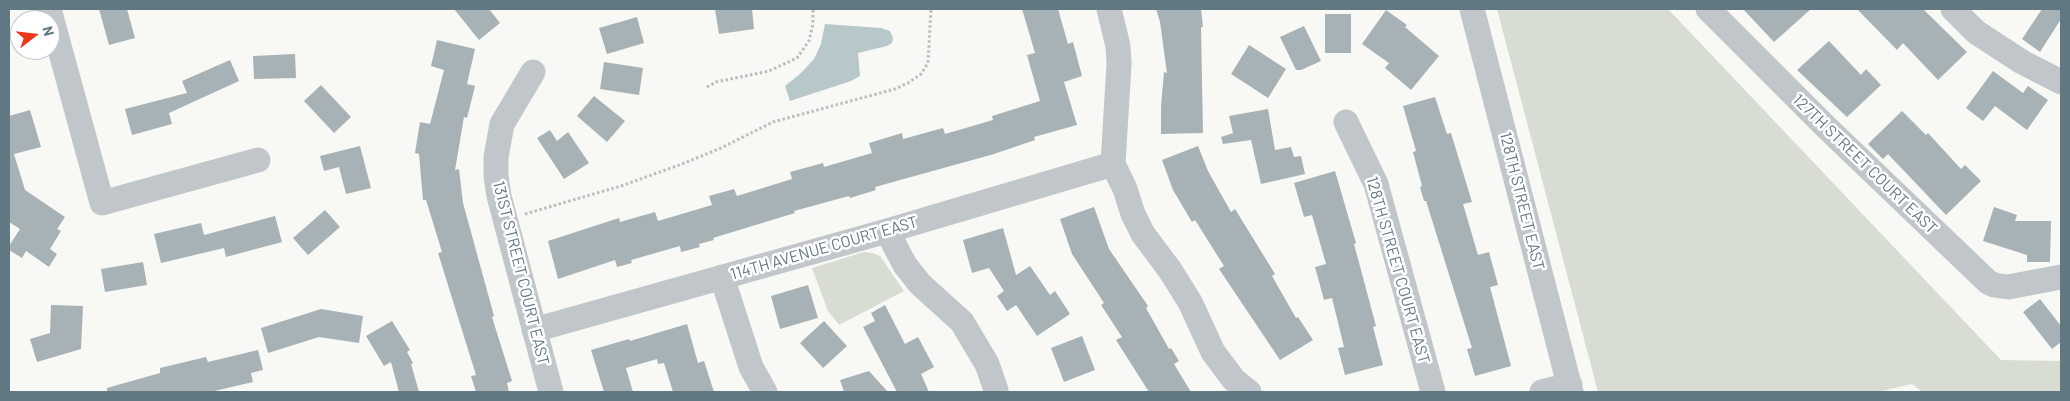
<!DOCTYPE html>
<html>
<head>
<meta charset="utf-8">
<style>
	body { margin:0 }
	#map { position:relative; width:2070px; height:401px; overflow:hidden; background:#f8f8f5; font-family:Barlow,sans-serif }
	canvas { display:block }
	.frame { position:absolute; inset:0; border:10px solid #617782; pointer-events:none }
	.north { position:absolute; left:10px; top:10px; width:50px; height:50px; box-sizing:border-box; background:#fff; border:1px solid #c0c9cd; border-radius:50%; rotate:74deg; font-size:14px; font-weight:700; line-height:20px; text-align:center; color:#617782 }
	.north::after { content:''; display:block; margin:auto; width:18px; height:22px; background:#ee381e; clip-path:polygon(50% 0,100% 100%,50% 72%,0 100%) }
</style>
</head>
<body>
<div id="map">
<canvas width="2070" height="401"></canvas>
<div class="frame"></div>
<div class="north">N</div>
</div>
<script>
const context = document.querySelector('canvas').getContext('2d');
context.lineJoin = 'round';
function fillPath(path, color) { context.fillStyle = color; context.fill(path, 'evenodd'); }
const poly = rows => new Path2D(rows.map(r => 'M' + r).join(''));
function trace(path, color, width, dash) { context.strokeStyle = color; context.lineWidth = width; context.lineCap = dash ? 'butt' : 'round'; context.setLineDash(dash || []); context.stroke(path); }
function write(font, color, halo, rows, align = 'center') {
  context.font = font + ' Barlow,sans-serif'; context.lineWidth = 5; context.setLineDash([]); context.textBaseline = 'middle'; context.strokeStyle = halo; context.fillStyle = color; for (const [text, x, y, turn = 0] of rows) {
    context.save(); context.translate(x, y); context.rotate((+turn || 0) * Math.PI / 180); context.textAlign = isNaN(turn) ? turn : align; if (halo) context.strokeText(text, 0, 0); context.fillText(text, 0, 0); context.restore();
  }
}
fillPath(poly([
	[1497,9,1668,9,2001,360,2061,361,2061,392,1922,392,1912,384,1878,392,1598,392],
	[864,252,872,253,880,256,904,291,839,325,828,311,812,268]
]), '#d8ddd4');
fillPath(poly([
	[825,24,881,28,890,31,893,38,892,43,887,46,858,53,860,76,851,81,790,101,785,86,800,74,814,59,821,44]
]), '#b7c7ca');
fillPath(poly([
	[99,9,127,9,135,38,109,45],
	[454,9,489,9,500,23,479,40],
	[715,9,752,9,754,29,719,34],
	[1022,9,1058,9,1068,44,1073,42,1082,76,1064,82,1077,125,1034,137,1035,140,994,154,875,187,876,190,850,198,849,196,794,211,795,213,713,238,714,240,699,244,700,247,681,252,680,246,631,260,632,263,617,267,615,260,558,279,548,241,619,218,620,222,655,212,658,221,712,205,709,196,734,189,737,196,792,179,790,172,823,163,824,167,872,153,869,143,902,133,903,139,943,128,945,134,993,120,992,116,1040,101,1027,55,1035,53],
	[1156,9,1201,9,1203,27,1201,27,1203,133,1161,134,1161,106,1164,72,1167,73,1160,22],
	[1743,9,1811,9,1774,42],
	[1857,9,1923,9,1967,52,1938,80,1903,43,1897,50],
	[2042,9,2061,9,2061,19,2040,52,2022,39],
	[1386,10,1407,25,1405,27,1439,56,1411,90,1385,68,1389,63,1362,44],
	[1325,14,1351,14,1351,53,1325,53],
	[637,17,644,43,607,54,599,28],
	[1304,26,1321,61,1301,70,1296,70,1280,37],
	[437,40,475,49,467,84,475,86,467,118,464,117,455,170,459,169,463,203,494,316,492,317,512,381,507,383,509,392,476,392,471,376,476,375,438,253,442,252,426,200,423,200,419,154,415,153,420,122,430,124,444,70,431,66],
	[1829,41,1861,75,1866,69,1881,85,1847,117,1797,70],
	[1249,45,1286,69,1268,98,1231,74],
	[295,54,296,78,254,79,253,56],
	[230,60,239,81,169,113,172,124,132,135,125,109,187,93,182,81],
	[604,62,643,68,639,95,600,89],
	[1993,71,2023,93,2028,86,2048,100,2027,130,1995,106,1983,121,1966,108],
	[321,85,351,117,334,133,304,101],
	[594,96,625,121,607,142,577,116],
	[1435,97,1447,134,1451,133,1472,202,1463,204,1478,255,1489,252,1498,285,1490,287,1511,366,1475,376,1467,349,1472,348,1426,201,1424,201,1420,187,1422,186,1413,152,1416,151,1403,106],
	[1268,109,1275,150,1291,147,1294,157,1301,156,1305,174,1261,184,1251,140,1223,144,1221,137,1233,133,1229,116],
	[30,110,41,147,14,154,25,190,65,217,57,229,61,231,50,249,57,254,49,267,26,251,22,258,9,250,9,246,20,229,9,222,9,116],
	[1902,111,1926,135,1928,133,1961,169,1965,165,1981,181,1946,215,1888,154,1883,159,1868,144],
	[550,130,557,141,568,132,589,163,564,179,537,138],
	[360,146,371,188,346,194,339,167,324,171,320,156],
	[1198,146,1208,171,1231,212,1235,209,1275,274,1272,276,1296,318,1298,317,1313,340,1280,360,1219,269,1224,266,1195,220,1192,222,1173,190,1162,160],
	[1335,171,1356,243,1354,244,1376,326,1373,327,1383,365,1345,375,1338,348,1344,347,1332,298,1324,300,1315,267,1326,264,1312,215,1304,217,1294,183],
	[1094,207,1109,249,1148,306,1146,308,1169,349,1171,348,1179,361,1174,364,1191,392,1149,392,1116,340,1122,337,1101,305,1104,303,1072,254,1060,219],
	[1994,207,2017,215,2015,221,2051,221,2050,262,2027,262,2027,255,1983,241],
	[325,210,340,227,308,255,293,238],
	[275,216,282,242,226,257,224,248,161,263,154,234,201,223,204,235],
	[1003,228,1016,275,1030,266,1050,295,1055,291,1070,314,1037,336,1016,305,1007,311,997,296,1004,291,989,268,972,273,963,240],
	[143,262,147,285,105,292,101,269],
	[808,285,818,318,780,329,771,296],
	[2040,299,2061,326,2061,342,2052,349,2023,312],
	[51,305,83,306,81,349,37,362,30,339,50,333],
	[885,305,905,344,918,337,934,367,921,374,929,392,897,392,863,327,875,321,871,313],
	[321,309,363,316,359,343,319,337,268,353,261,328],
	[392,321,410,350,407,352,413,363,411,364,419,392,399,392,391,362,384,366,366,336],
	[824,321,847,346,823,368,800,343],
	[687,324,698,363,704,361,714,392,673,392,664,363,658,364,657,359,626,368,633,392,604,392,591,350,629,339,630,341],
	[1082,336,1095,370,1064,382,1051,348],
	[258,350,263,370,251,373,253,382,210,392,107,392,107,388,160,373,160,368,206,357,208,362],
	[869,371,888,392,844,392,840,380]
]), '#a7b2b7');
trace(poly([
	[707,87,716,82,769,71,797,58,809,41,813,24,813,9],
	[525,214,621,186,682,164,721,148,773,122,895,89,908,83,921,74,928,63,931,9]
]), '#babec1', 3, [2.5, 2.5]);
trace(poly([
	[49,9,102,203,258,160],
	[1109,9,1118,46,1119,64,1113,164,1125,189,1133,214,1143,234,1170,270,1190,302,1213,352,1234,380,1249,392],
	[1472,9,1571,392],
	[1708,9,1826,127,1988,282,1994,285,2008,287,2061,277],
	[1953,9,1976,32,2022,62,2061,82],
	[533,72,502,124,496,157,496,176,499,196,551,392],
	[1346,122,1376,184,1433,392],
	[887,231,905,265,920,284,962,322,987,364,996,390],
	[722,277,751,367,765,392],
	[534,330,887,231,1113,164],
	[1542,392,1570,385]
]), '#c0c6c9', 25);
write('16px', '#617782', '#fff', [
	["127TH STREET COURT EAST",1865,164,44],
	["128TH STREET EAST",1522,201,76],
	["114TH AVENUE COURT EAST",824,248,-16],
	["128TH STREET COURT EAST",1398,270,74],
	["131ST STREET COURT EAST",521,273,76]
]);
</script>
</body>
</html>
